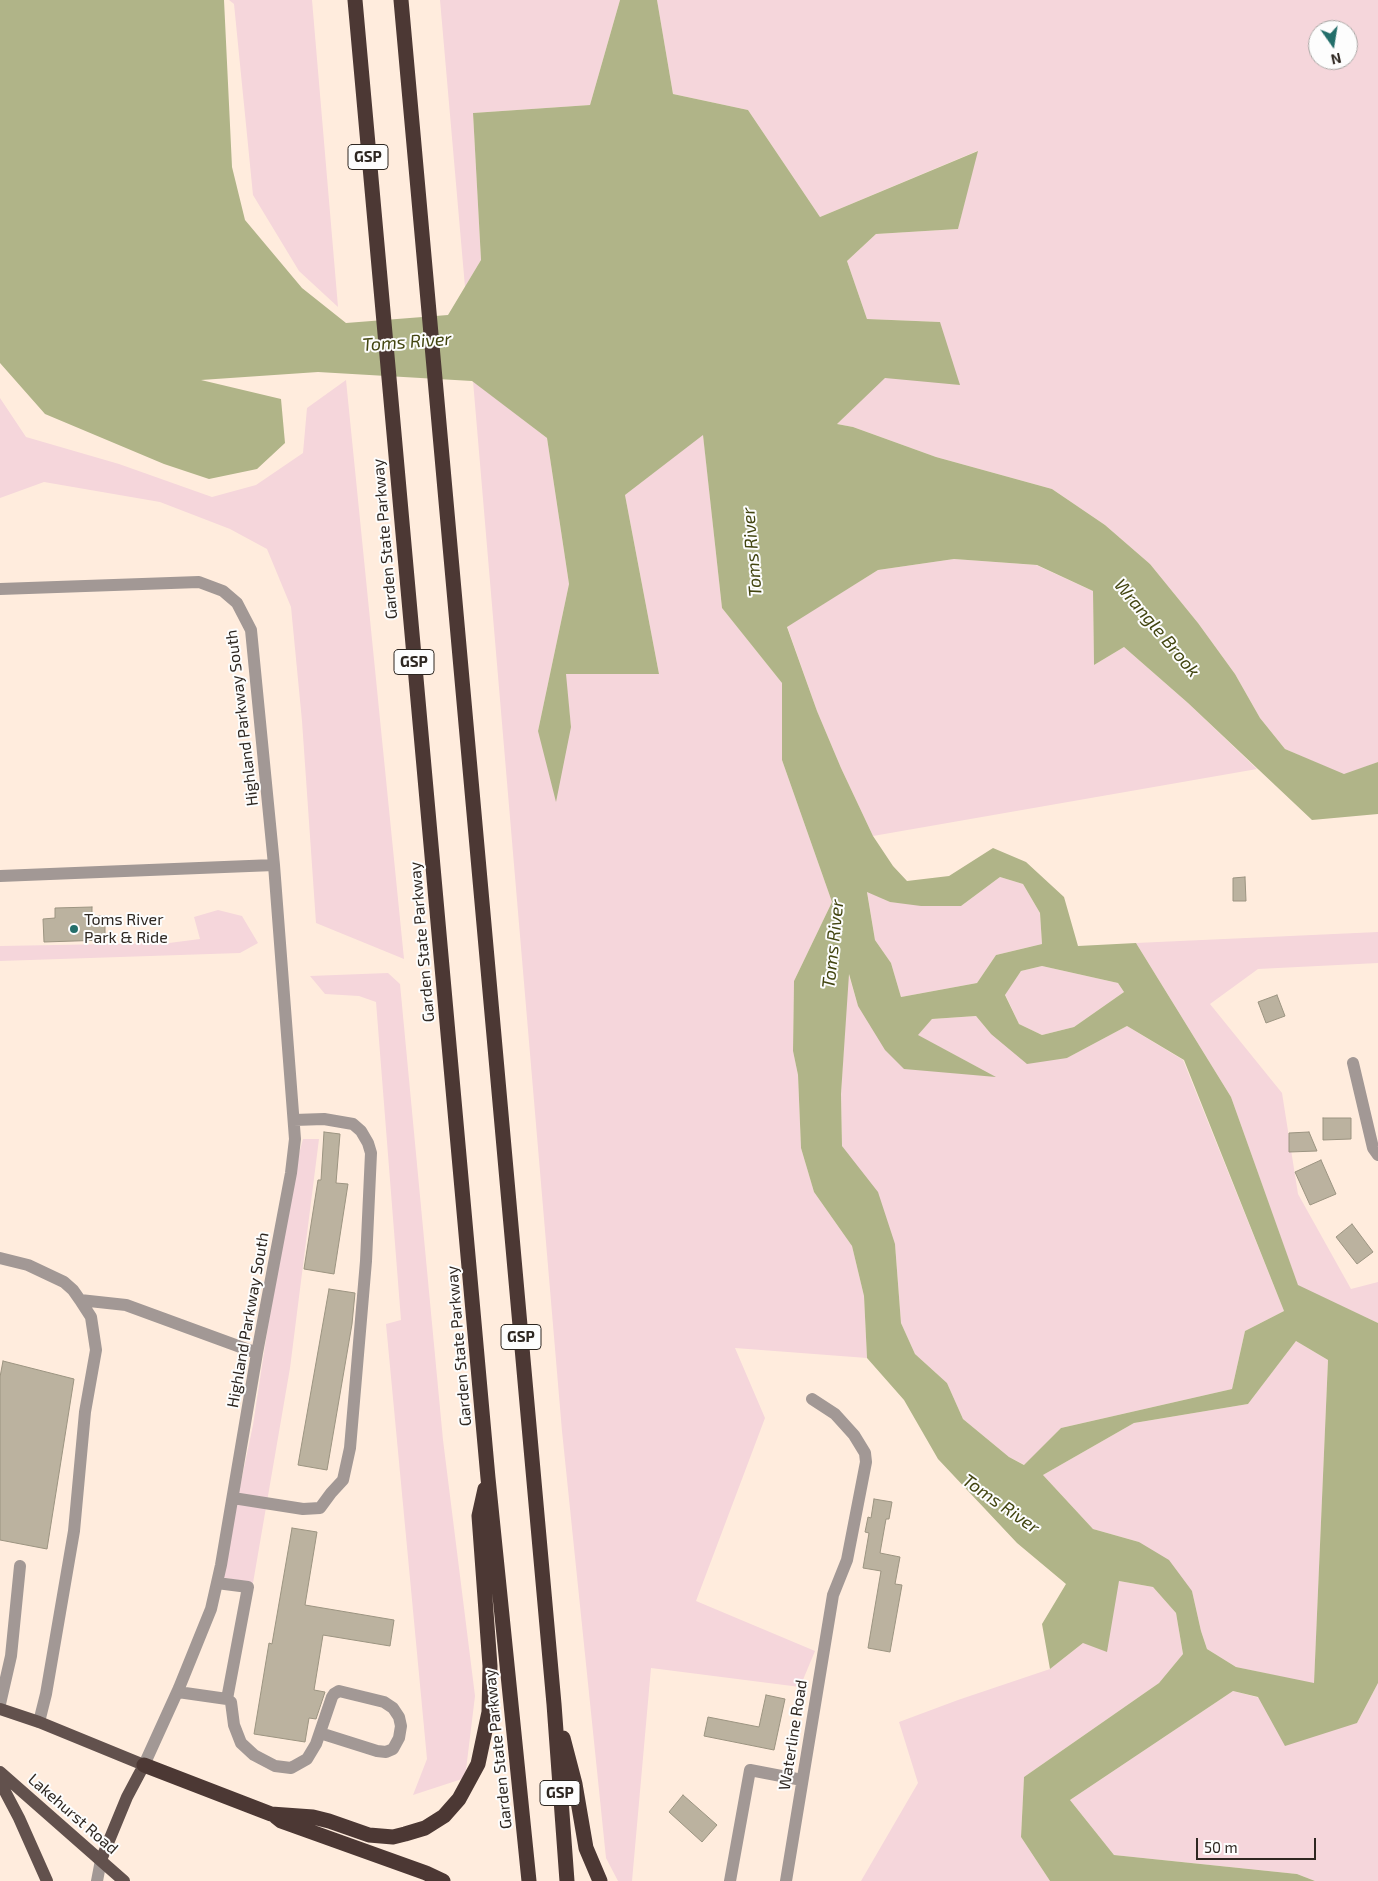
<!DOCTYPE html>
<html>
<head>
<meta charset="utf-8">
<style>
	body { margin:0 }
	#map { position:relative; width:1378px; height:1881px; overflow:hidden; background:#ffecdd; font-family:"Exo 2",sans-serif }
	canvas { display:block }
	.north { position:absolute; left:1308px; top:20px; width:50px; height:50px; box-sizing:border-box; background:#fdfdfd; border:1px solid #aaa7a5; border-radius:50%; rotate:167deg; font-size:14px; font-weight:700; line-height:20px; text-align:center; color:#2e2721 }
	.north::after { content:''; display:block; margin:auto; width:18px; height:22px; background:#236e6a; clip-path:polygon(50% 0,100% 100%,50% 72%,0 100%) }
	.scale { position:absolute; left:1196px; top:1838px; width:120px; height:22px; box-sizing:border-box; border:2px solid #2e2721; border-top:0; padding-left:6px; font-size:15px; line-height:18px; white-space:nowrap; color:#2e2721; -webkit-text-stroke:4px #fdfdfd; paint-order:stroke }
</style>
</head>
<body>
<div id="map">
<canvas width="1378" height="1881"></canvas>
<div class="north">N</div>
<div class="scale">50 m</div>
</div>
<script>
const context = document.querySelector('canvas').getContext('2d');
context.lineJoin = 'round';
function fillPath(path, color) { context.fillStyle = color; context.fill(path, 'evenodd'); }
const poly = rows => new Path2D(rows.map(r => 'M' + r).join(''));
function trace(path, color, width, dash) { context.strokeStyle = color; context.lineWidth = width; context.lineCap = dash ? 'butt' : 'round'; context.setLineDash(dash || []); context.stroke(path); }
function write(font, color, halo, rows, align = 'center') {
  context.font = font + ' "Exo 2",sans-serif'; context.lineWidth = 4; context.setLineDash([]); context.textBaseline = 'middle'; context.strokeStyle = halo; context.fillStyle = color; for (const [text, x, y, turn = 0] of rows) {
    context.save(); context.translate(x, y); context.rotate((+turn || 0) * Math.PI / 180); context.textAlign = isNaN(turn) ? turn : align; if (halo) context.strokeText(text, 0, 0); context.fillText(text, 0, 0); context.restore();
  }
}
fillPath(poly([
	[229,0,312,0,338,307,299,271,253,195,234,4],
	[440,0,620,0,590,105,473,113,481,260,465,287],
	[657,0,1378,0,1378,762,1344,775,1285,749,1260,718,1235,674,1198,623,1150,564,1105,525,1052,489,936,457,853,427,837,424,940,322,867,319,847,261,876,234,958,229,977,151,820,217,748,110,673,94],
	[1318,30,1348,30,1348,60,1318,60],
	[346,380,404,959,316,923,302,721,291,607,267,549,230,529,160,502,44,482,0,498,0,398,26,437,119,464,212,497,256,485,303,453,307,408],
	[473,381,547,438,569,584,538,731,571,727,565,673,659,674,625,495,703,434,722,608,782,683,782,760,832,902,794,981,793,1051,798,1075,801,1148,814,1192,852,1246,864,1296,867,1358,735,1348,765,1418,696,1601,815,1651,800,1687,651,1668,632,1881,618,1881,606,1858,562,1431],
	[954,559,1036,565,1093,591,1094,665,1124,647,1188,703,1257,769,873,836,841,768,817,711,787,626,878,570],
	[1000,877,1023,884,1040,913,1042,944,996,955,977,983,901,997,891,963,875,940,867,891,890,902,961,906],
	[218,910,242,916,258,943,240,953,0,961,0,946,169,943,200,939,194,917],
	[1378,932,1378,963,1258,969,1210,1004,1282,1093,1298,1194,1351,1289,1378,1282,1378,1323,1298,1286,1231,1097,1136,943],
	[1042,966,1118,983,1124,992,1074,1027,1042,1035,1019,1024,1005,994,1021,971],
	[848,972,858,1006,994,1076,917,1035,932,1019,976,1016,991,1034,1067,1058,1127,1026,1183,1060,1284,1311,1245,1331,1232,1389,1061,1428,1025,1465,1009,1457,963,1419,947,1383,915,1354,901,1323,895,1244,842,1146,841,1094],
	[388,973,400,984,443,1440,475,1696,465,1778,413,1795,427,1759,386,1324,401,1320,376,1002,359,996,325,994,310,976],
	[303,1139,319,1139,290,1368,253,1583,221,1577,253,1425,288,1194],
	[1296,1341,1328,1360,1314,1684,1236,1667,1207,1649,1201,1631,1192,1591,1139,1542,1093,1529,1043,1475,1134,1423,1248,1404],
	[1119,1581,1153,1587,1176,1613,1183,1654,1159,1683,1024,1777,1021,1837,1050,1881,861,1881,918,1783,899,1722,958,1700,1050,1669,1083,1643],
	[1378,1683,1378,1881,1315,1881,1297,1874,1114,1855,1070,1800,1233,1691,1357,1723]
]), '#f5d6db');
fillPath(poly([
	[0,0,224,0,232,167,245,220,302,288,346,323,448,315,481,260,473,113,590,105,620,0,657,0,673,94,748,110,820,217,978,151,958,229,876,234,847,261,867,319,940,322,960,385,885,378,837,424,853,427,936,457,1052,489,1105,525,1150,564,1198,623,1235,674,1260,718,1285,749,1344,774,1378,762,1378,814,1312,820,1188,703,1124,647,1094,665,1093,591,1037,565,954,559,878,570,787,627,817,711,841,768,873,836,893,866,907,881,949,876,993,848,1026,862,1064,897,1078,946,1136,943,1231,1097,1298,1285,1378,1323,1378,1683,1357,1723,1285,1746,1258,1697,1233,1691,1070,1800,1114,1855,1297,1874,1315,1881,1050,1881,1021,1837,1024,1777,1159,1683,1183,1654,1176,1613,1153,1587,1119,1581,1107,1652,1083,1643,1050,1669,1042,1624,1066,1584,1017,1543,938,1459,904,1400,867,1358,864,1296,852,1246,814,1192,801,1148,798,1075,793,1051,794,981,832,902,782,760,782,683,722,608,703,435,625,495,659,674,566,674,571,727,556,802,538,731,569,584,547,438,472,381,318,372,201,380,281,399,285,443,257,469,209,479,164,464,45,414,0,363],
	[1000,877,1023,884,1040,913,1042,944,996,955,977,983,901,997,891,963,875,940,867,892,890,902,921,906,961,906],
	[1042,966,1118,983,1124,992,1074,1027,1042,1035,1019,1024,1005,995,1021,971],
	[849,974,858,1006,885,1050,904,1069,996,1077,918,1035,932,1019,976,1016,991,1034,1027,1064,1067,1058,1127,1026,1184,1060,1284,1311,1245,1331,1232,1389,1061,1428,1024,1465,1009,1457,963,1419,947,1383,915,1354,901,1323,895,1244,878,1192,842,1146,841,1094],
	[1296,1341,1328,1360,1314,1683,1236,1667,1207,1649,1201,1631,1192,1591,1169,1560,1139,1542,1093,1529,1043,1475,1134,1423,1248,1404]
]), '#b0b488');
const building = poly([
	[1245,877,1246,901,1233,901,1233,878,1245,877],
	[92,907,92,916,105,916,105,940,44,942,43,919,55,918,55,908,92,907],
	[1277,995,1285,1016,1266,1023,1258,1002,1277,995],
	[1323,1118,1351,1118,1351,1139,1323,1140,1323,1118],
	[324,1132,340,1134,336,1183,348,1184,334,1274,304,1269,318,1180,321,1180,324,1132],
	[1309,1132,1317,1151,1289,1152,1289,1133,1309,1132],
	[1321,1160,1336,1194,1310,1205,1295,1172,1321,1160],
	[1352,1224,1373,1252,1357,1264,1336,1237,1352,1224],
	[329,1289,355,1293,352,1324,327,1470,298,1465,329,1289],
	[3,1361,74,1379,47,1549,0,1540,0,1377,3,1361],
	[874,1499,892,1502,889,1519,886,1519,880,1553,900,1557,895,1584,902,1585,890,1652,868,1648,881,1571,863,1568,869,1533,865,1532,868,1517,871,1518,874,1499],
	[292,1528,317,1532,305,1605,394,1620,390,1646,323,1635,314,1690,325,1692,316,1719,309,1718,305,1742,254,1734,269,1643,272,1644,292,1528],
	[766,1695,785,1699,774,1750,704,1736,708,1717,759,1727,766,1695],
	[683,1795,717,1825,702,1842,669,1812,683,1795]
]);
fillPath(building, '#bbb29f');
trace(building, '#9c9481', 1);
trace(poly([
	[0,589,199,582,223,591,237,603,251,630,274,865,295,1139,291,1173,257,1353,221,1565,211,1609,179,1688,144,1765],
	[0,876,274,865],
	[1353,1063,1373,1148,1378,1155],
	[0,1258,28,1265,64,1282,73,1290,80,1300,126,1305,257,1353],
	[233,1498,303,1509,320,1508,331,1493,343,1480,350,1448,366,1261,371,1153,368,1143,361,1131,353,1124,324,1119,294,1120],
	[217,1583,248,1587,227,1699],
	[178,1692,227,1699,231,1702,234,1725,241,1743,254,1755,275,1766,291,1768,307,1759,316,1744,332,1697,334,1694,339,1691,384,1702,393,1708,399,1717,401,1726,399,1738,393,1749,386,1752,377,1751,320,1733],
	[0,1704,11,1656,20,1566],
	[39,1722,46,1694,74,1531,85,1412,96,1350,91,1317,80,1300],
	[97,1881,101,1860],
	[730,1881,750,1770,802,1780],
	[786,1881,833,1595,847,1560,866,1462,865,1453,854,1435,835,1414,812,1399]
]), '#a29895', 12);
trace(poly([
	[0,1709,39,1722,144,1765,127,1797,101,1860],
	[0,1772,124,1881],
	[0,1782,19,1818,47,1881]
]), '#62514d', 12);
trace(poly([
	[355,0,488,1478,529,1881],
	[401,0,554,1704,567,1881],
	[563,1738,575,1784,586,1848,600,1881],
	[144,1765,271,1814,313,1817,329,1821,369,1835,393,1837,405,1834,425,1828,444,1816,459,1799,478,1764,489,1712,490,1666,479,1516,485,1489],
	[276,1817,281,1821,426,1873,443,1881]
]), '#4c3834', 15);
for (const [x, y, r, color] of [
	[74,929,5,"#236e6a"]
]) { const dot = new Path2D(); dot.arc(x, y, r, 0, 2 * Math.PI); context.fillStyle = color; context.fill(dot); trace(dot, '#fdfdfd', 2); }
for (const [x, y, w] of [
	[368,157,40],
	[414,662,40],
	[521,1337,40],
	[560,1793,40]
]) { const box = new Path2D(); box.roundRect(x - w / 2, y - 12.5, w, 25, 4); context.fillStyle = '#fdfdfd'; context.fill(box); trace(box, '#2e2721', 1); }
write('bold 15px', '#2e2721', null, [
	["GSP",368,157],
	["GSP",414,662],
	["GSP",521,1337],
	["GSP",560,1793]
]);
write('16px', '#2e2721', '#fdfdfd', [
	["Garden State Parkway",385,539,-95],
	["Highland Parkway South",242,718,-97],
	["Garden State Parkway",422,942,-95],
	["Highland Parkway South",248,1320,-80],
	["Garden State Parkway",459,1346,-95],
	["Waterline Road",793,1735,-81],
	["Garden State Parkway",498,1749,-96],
	["Lakehurst Road",73,1814,41]
]);
write('16px', '#2e2721', '#fdfdfd', [
	["Toms River",84,920],
	["Park & Ride",84,938]
], 'left');
write('italic 18px', '#424510', '#fdfdfd', [
	["Toms River",407,342,-4],
	["Toms River",752,552,-95],
	["Wrangle Brook",1157,628,50],
	["Toms River",833,944,-84],
	["Toms River",1001,1504,35]
]);
</script>
</body>
</html>
